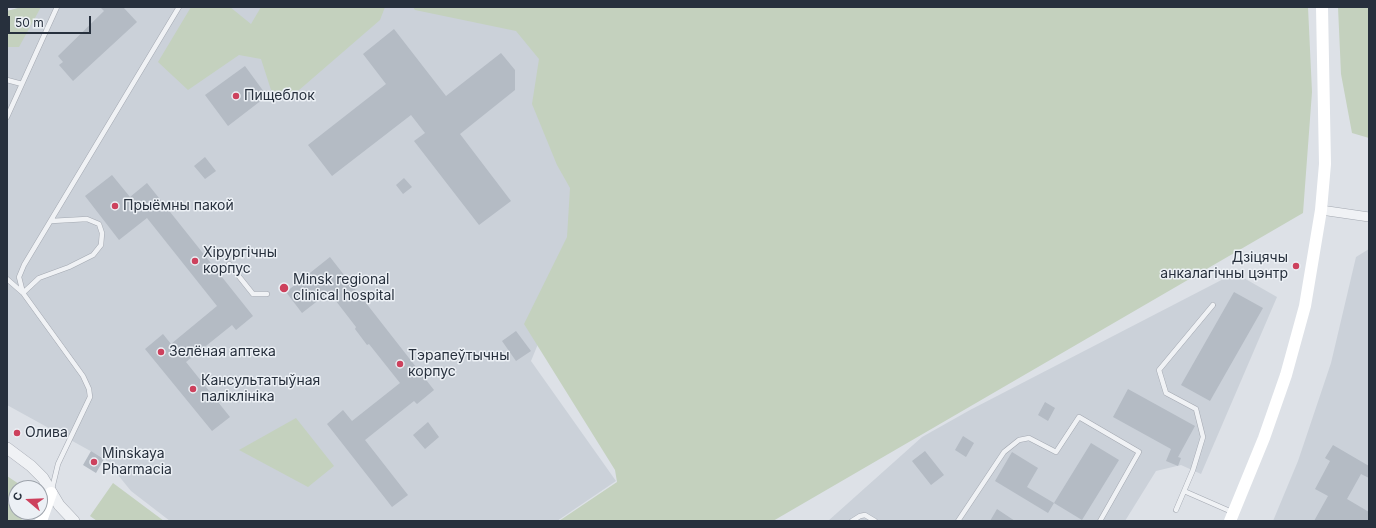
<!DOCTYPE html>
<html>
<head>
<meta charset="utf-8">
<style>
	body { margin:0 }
	#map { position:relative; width:1376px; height:528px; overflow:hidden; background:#dde1e7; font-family:Inter,sans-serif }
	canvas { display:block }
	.frame { position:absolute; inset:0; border:8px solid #27303d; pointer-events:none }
	.north { position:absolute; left:8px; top:480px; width:40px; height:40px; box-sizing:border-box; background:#ecf0f5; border:1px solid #9da3ab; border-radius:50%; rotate:289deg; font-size:11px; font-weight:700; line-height:16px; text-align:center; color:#27303d }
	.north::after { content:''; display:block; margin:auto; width:14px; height:18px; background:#cd415d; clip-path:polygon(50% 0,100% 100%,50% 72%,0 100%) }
	.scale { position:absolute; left:8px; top:16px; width:83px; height:18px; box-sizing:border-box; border:2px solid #27303d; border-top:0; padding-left:5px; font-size:12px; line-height:14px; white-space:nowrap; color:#27303d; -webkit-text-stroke:3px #ecf0f5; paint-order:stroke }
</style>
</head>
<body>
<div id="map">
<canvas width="1376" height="528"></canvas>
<div class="frame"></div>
<div class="north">С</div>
<div class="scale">50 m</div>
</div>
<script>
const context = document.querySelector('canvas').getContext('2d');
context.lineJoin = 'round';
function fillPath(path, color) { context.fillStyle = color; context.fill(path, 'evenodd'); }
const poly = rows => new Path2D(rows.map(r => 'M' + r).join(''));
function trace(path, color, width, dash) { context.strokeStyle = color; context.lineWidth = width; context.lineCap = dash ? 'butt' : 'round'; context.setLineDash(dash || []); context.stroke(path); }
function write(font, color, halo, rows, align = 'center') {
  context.font = font + ' Inter,sans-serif'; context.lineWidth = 3; context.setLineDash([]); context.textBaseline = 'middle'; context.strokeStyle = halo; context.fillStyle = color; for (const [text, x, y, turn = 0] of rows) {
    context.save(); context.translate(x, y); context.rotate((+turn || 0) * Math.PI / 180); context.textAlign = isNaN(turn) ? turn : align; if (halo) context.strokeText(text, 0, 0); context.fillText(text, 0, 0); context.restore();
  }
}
fillPath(poly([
	[22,7,575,7,591,215,531,361,616,481,557,521,170,521,131,491,105,459,7,405,7,11],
	[1369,249,1369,521,1273,521,1298,461,1331,363,1356,257],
	[1235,273,1277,297,1201,474,1181,465,1156,471,1125,521,828,521,922,437,970,410]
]), '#cbd1d9');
fillPath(poly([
	[22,7,41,7,19,47,7,47,7,11],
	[191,7,230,7,251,24,261,7,385,7,380,20,291,97,271,90,261,59,239,55,188,90,158,62],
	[413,7,1308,7,1312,92,1303,213,773,521,559,521,617,482,615,470,524,324,567,237,570,188,557,165,532,104,539,59,516,31,415,10],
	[1338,7,1369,7,1369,138,1352,133,1341,74],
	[296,418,334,466,308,487,239,450],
	[7,476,25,488,16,488,16,500,7,496],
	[113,483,164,521,97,521,90,516],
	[7,503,16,506,16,512,25,512,21,521,7,521]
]), '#c4d1be');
fillPath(poly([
	[100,7,123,7,137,22,73,81,59,65,63,62,58,56,104,11],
	[394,29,446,96,501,53,515,70,515,90,460,134,511,201,479,225,414,141,425,133,411,115,332,176,308,145,386,84,363,54],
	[245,66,267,96,228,126,205,95],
	[205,157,216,171,205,179,194,166],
	[112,175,130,197,147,183,253,316,236,330,232,325,186,362,230,417,212,431,145,349,163,334,171,344,217,306,147,218,119,240,85,196],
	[404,178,412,187,403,194,396,185],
	[330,257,434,390,417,404,414,401,365,440,408,495,392,507,327,424,343,410,352,421,400,383,369,344,367,345,355,329,356,327,329,292,302,313,286,292],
	[1234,292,1263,308,1210,401,1181,385],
	[516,331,531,351,516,361,502,341],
	[1128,389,1195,426,1178,457,1181,458,1178,466,1166,461,1171,449,1113,417],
	[1045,402,1055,408,1048,421,1038,415],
	[428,422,439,437,425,449,413,435],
	[963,436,974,443,966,457,955,450],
	[1091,443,1119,460,1082,520,1054,503],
	[1333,445,1369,466,1369,478,1361,474,1347,499,1369,512,1369,521,1314,521,1328,496,1315,489,1330,461,1325,458],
	[91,451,104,459,96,473,83,465],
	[925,451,944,475,931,485,912,461],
	[1012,452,1038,468,1027,487,1054,503,1048,513,995,481],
	[997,509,1015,521,990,521]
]), '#b4bbc4');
const service = poly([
	[7,80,22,84],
	[7,117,57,7],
	[229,264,253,294,267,294],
	[7,279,23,293,83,376,89,389,90,397,58,464,52,489],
	[23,293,19,277,24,265,179,7],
	[23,293,39,278,69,267,93,255,101,245,102,233,99,224,87,219,51,221],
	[1184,491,1232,512],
	[1176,510,1193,470,1203,437,1196,409,1166,393,1159,370,1213,305],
	[852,521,860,516,865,515,875,521],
	[958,521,1004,452,1019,440,1029,438,1056,452,1079,417,1139,452,1100,521]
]);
const minor = poly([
	[1321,210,1369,217]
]);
const tertiary = poly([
	[7,448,31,466,43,478,59,505,74,521]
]);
trace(service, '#a3a8b1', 5.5);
trace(minor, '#a3a8b1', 10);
trace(tertiary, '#a3a8b1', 12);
trace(service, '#f0f2f5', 4.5);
trace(minor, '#f0f2f5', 9);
trace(tertiary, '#f0f2f5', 11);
trace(poly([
	[41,521,51,493],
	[1230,521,1264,438,1286,375,1305,306,1321,210,1325,164,1322,7]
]), '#fff', 12);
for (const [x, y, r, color] of [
	[236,96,4,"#cd415d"],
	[115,206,4,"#cd415d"],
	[195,261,4,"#cd415d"],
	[1296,266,4,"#cd415d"],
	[284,288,5,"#cd415d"],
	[161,352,4,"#cd415d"],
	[400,364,4,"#cd415d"],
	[193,389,4,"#cd415d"],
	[17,433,4,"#cd415d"],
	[94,462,4,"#cd415d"]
]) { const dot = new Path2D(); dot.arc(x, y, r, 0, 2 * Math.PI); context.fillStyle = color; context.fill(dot); trace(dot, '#ecf0f5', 1.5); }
write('14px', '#27303d', '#ecf0f5', [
	["Пищеблок",244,96],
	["Прыёмны пакой",123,206],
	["Хірургічны",203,253],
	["корпус",203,269],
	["Дзіцячы",1288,258,"right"],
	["анкалагічны цэнтр",1288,274,"right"],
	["Minsk regional",293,280],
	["clinical hospital",293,296],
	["Зелёная аптека",169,352],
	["Тэрапеўтычны",408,356],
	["корпус",408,372],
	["Кансультатыўная",201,381],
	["паліклініка",201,397],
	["Олива",25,433],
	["Minskaya",102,454],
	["Pharmacia",102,470]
], 'left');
</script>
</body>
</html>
